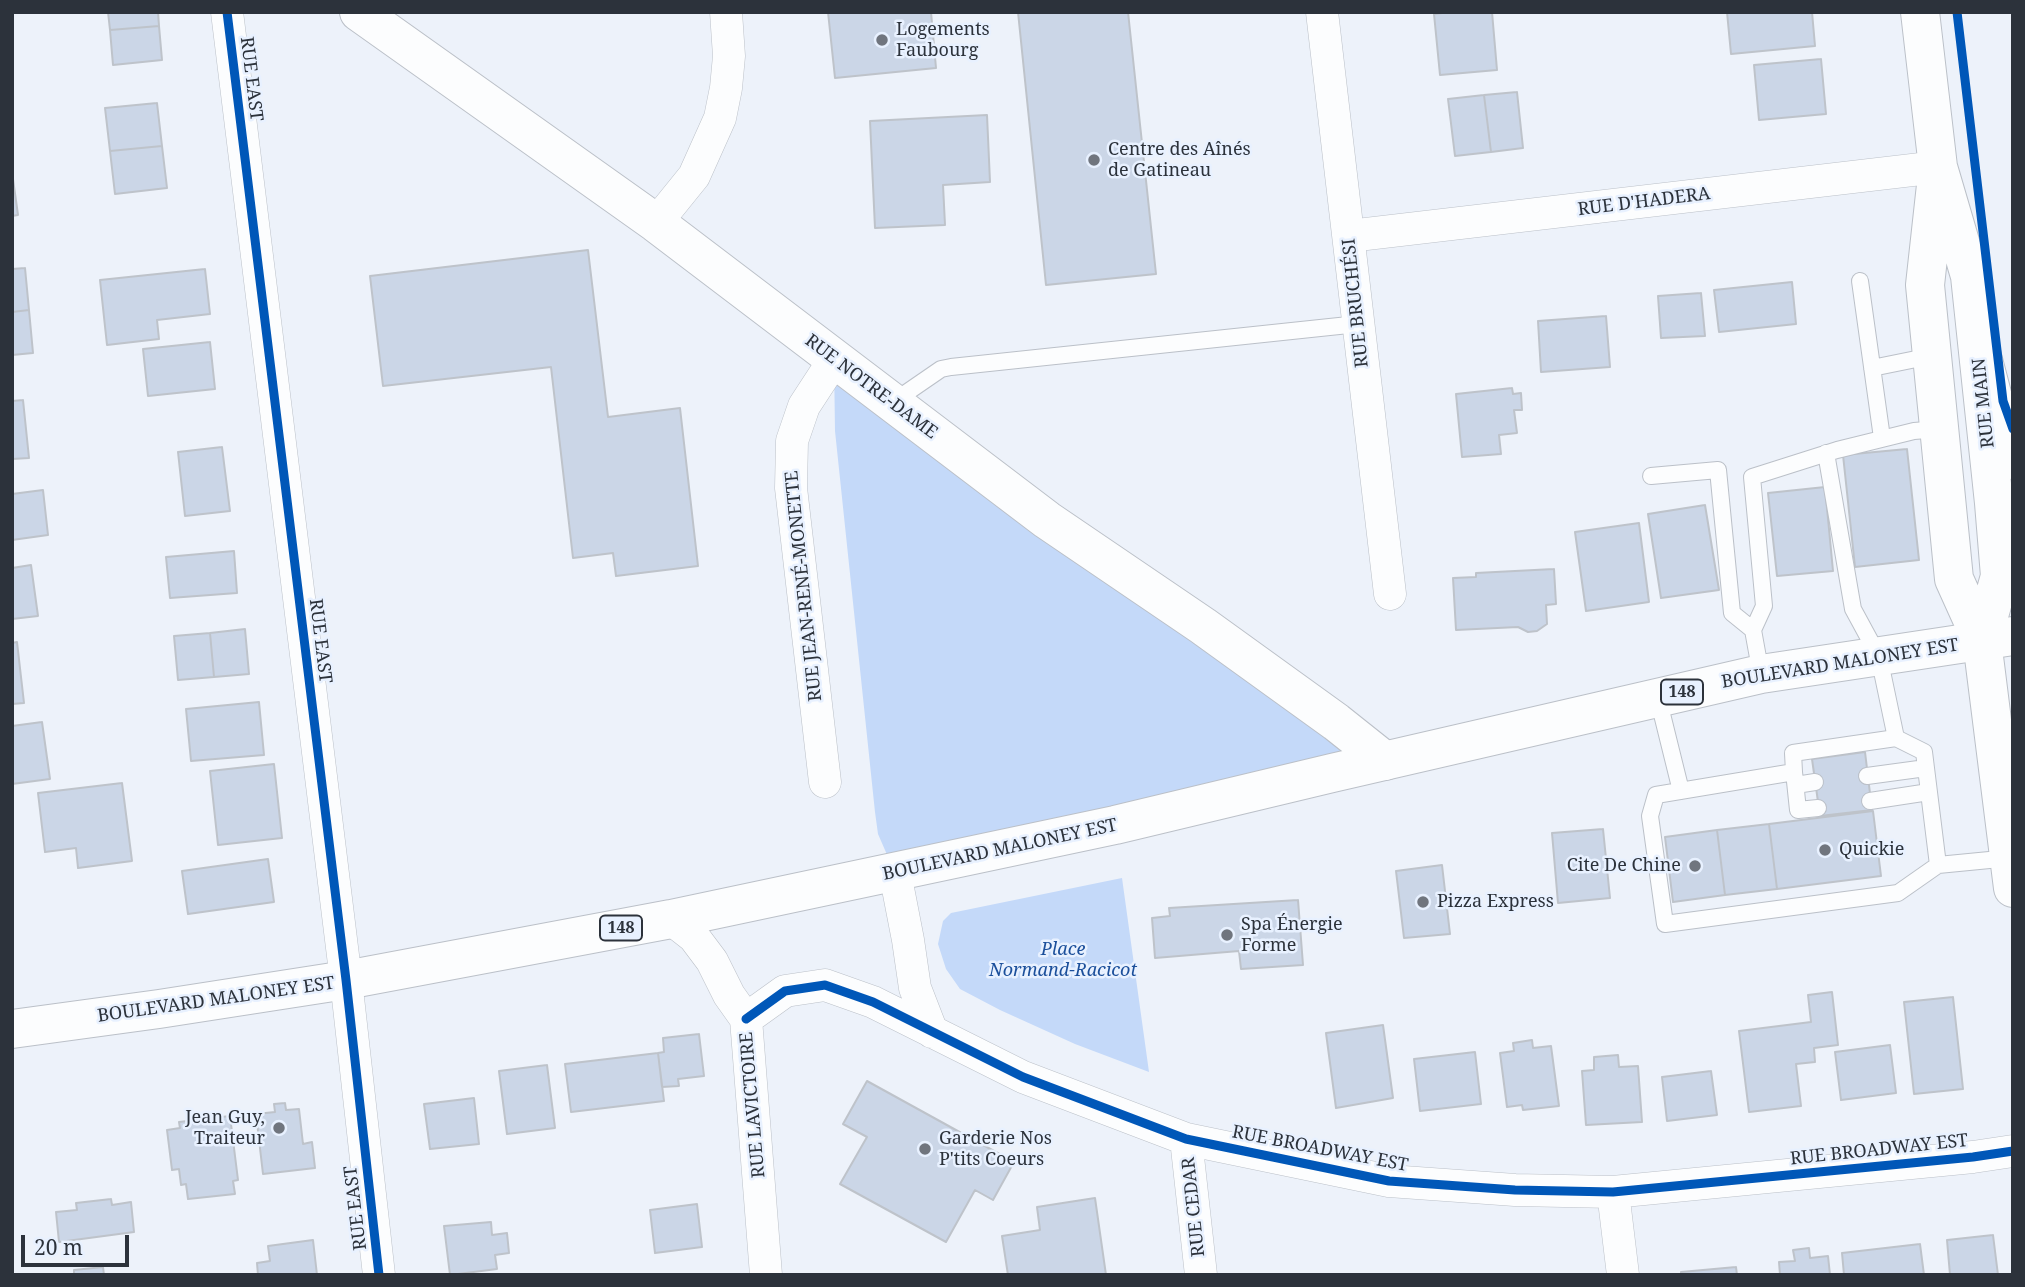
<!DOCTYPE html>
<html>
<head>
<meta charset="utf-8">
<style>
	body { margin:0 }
	#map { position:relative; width:2025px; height:1287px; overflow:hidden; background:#edf2fa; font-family:"Noto Serif",serif }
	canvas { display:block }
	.frame { position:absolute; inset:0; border:14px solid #2c323b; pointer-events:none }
	.scale { position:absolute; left:21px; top:1235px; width:108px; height:32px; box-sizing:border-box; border:4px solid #2c323b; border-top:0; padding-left:9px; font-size:21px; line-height:24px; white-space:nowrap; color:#2c323b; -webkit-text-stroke:5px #e8f1ff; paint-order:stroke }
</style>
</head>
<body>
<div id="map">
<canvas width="2025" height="1287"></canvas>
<div class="frame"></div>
<div class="scale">20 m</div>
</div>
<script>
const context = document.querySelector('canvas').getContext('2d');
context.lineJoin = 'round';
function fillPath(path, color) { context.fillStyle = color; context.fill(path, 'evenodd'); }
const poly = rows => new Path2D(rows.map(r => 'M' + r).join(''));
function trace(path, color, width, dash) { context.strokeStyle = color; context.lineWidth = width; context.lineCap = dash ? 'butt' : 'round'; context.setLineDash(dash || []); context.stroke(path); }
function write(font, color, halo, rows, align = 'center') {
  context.font = font + ' "Noto Serif",serif'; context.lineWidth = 5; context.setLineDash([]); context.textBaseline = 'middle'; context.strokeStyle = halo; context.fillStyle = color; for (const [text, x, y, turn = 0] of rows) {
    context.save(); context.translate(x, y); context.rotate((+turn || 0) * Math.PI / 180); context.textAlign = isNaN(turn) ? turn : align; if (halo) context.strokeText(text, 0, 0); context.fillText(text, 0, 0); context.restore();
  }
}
fillPath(poly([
	[834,360,1385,761,895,873,878,834,875,812,835,431],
	[1122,878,1149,1072,1075,1044,1000,1010,960,989,946,969,938,944,943,921,951,913]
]), '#c4d9f9');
const building = poly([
	[108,12,158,12,159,26,110,30,108,12],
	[828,12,931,12,936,68,835,78,828,12],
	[1018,12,1128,12,1156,274,1046,285,1018,12],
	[1450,12,1492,12,1497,70,1440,75,1434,14,1450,12],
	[1727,12,1812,12,1815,46,1731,54,1727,12],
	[159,26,162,60,113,65,110,30,159,26],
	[1821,59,1826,114,1759,120,1754,65,1821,59],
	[1517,92,1523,148,1491,152,1484,95,1517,92],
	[1484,95,1491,152,1455,156,1448,99,1484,95],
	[157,103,162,146,110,151,105,108,157,103],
	[987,115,990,182,943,185,945,225,875,228,870,121,987,115],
	[162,146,167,188,115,194,110,151,162,146],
	[12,172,18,215,12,216,12,172],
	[588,250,608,417,680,408,698,566,616,576,613,553,573,558,551,367,383,386,370,276,588,250],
	[25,268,29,310,12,312,12,269,25,268],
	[205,269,210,314,157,320,159,339,107,345,100,280,205,269],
	[1792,282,1796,324,1719,332,1714,290,1792,282],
	[1701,293,1705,336,1661,338,1658,296,1701,293],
	[29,310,33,353,12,355,12,312,29,310],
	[1606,316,1610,367,1541,372,1538,321,1606,316],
	[210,342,215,389,148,396,143,349,210,342],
	[1512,388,1513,394,1521,393,1522,410,1514,410,1517,433,1499,435,1501,454,1462,457,1456,394,1512,388],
	[23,400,29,458,12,459,12,401,23,400],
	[222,447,230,511,185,516,178,452,222,447],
	[1907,449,1919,560,1855,567,1843,455,1907,449],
	[1825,487,1833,571,1777,576,1768,493,1825,487],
	[43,490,48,535,12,540,12,494,43,490],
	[1705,505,1719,590,1661,598,1648,514,1705,505],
	[1639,523,1649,602,1586,611,1575,532,1639,523],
	[234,551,237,593,170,598,166,557,234,551],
	[31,565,38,616,12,619,12,568,31,565],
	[1554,569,1556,604,1546,605,1547,624,1537,631,1528,632,1518,627,1456,630,1453,578,1476,577,1476,573,1554,569],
	[245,629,249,674,214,677,210,633,245,629],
	[210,633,214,677,178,680,174,636,210,633],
	[17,642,24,703,12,704,12,643,17,642],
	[259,702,264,755,191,761,186,709,259,702],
	[42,722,50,779,12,784,12,726,42,722],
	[1865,752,1872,810,1820,816,1812,759,1865,752],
	[274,764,282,838,218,845,210,771,274,764],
	[122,783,132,861,78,868,76,848,45,852,38,793,122,783],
	[1873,811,1881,876,1777,889,1769,824,1873,811],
	[1769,824,1777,889,1725,895,1717,830,1769,824],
	[1603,829,1610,898,1558,903,1552,833,1603,829],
	[1717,830,1725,895,1673,902,1665,837,1717,830],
	[268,859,274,902,188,914,182,871,268,859],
	[1442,865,1450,934,1404,938,1396,871,1442,865],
	[1298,900,1303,965,1241,969,1239,951,1155,958,1152,918,1170,916,1169,908,1298,900],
	[1832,992,1838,1045,1814,1048,1815,1062,1796,1064,1801,1106,1749,1112,1739,1031,1811,1022,1808,995,1832,992],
	[1953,997,1963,1089,1914,1094,1904,1002,1953,997],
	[1383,1025,1393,1098,1336,1108,1326,1033,1383,1025],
	[699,1034,704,1076,678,1079,679,1086,662,1087,658,1053,664,1052,663,1038,699,1034],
	[1532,1040,1533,1048,1551,1046,1559,1106,1523,1110,1522,1105,1507,1107,1500,1053,1514,1051,1513,1043,1532,1040],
	[1890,1045,1896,1093,1841,1100,1835,1052,1890,1045],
	[1475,1052,1481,1104,1420,1111,1414,1059,1475,1052],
	[658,1053,664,1101,571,1112,565,1064,658,1053],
	[1618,1055,1619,1067,1638,1066,1642,1122,1586,1125,1582,1071,1594,1070,1594,1057,1618,1055],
	[547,1065,555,1128,507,1134,499,1071,547,1065],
	[1711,1071,1717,1115,1667,1121,1662,1077,1711,1071],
	[867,1081,1014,1162,993,1200,975,1190,946,1242,840,1184,867,1137,843,1124,867,1081],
	[474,1098,479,1144,430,1149,424,1104,474,1098],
	[285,1103,286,1110,299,1109,303,1144,312,1142,315,1168,263,1174,256,1114,275,1112,274,1104,285,1103],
	[230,1116,238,1180,233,1181,235,1194,188,1199,186,1184,181,1185,179,1169,172,1170,167,1130,180,1128,179,1122,230,1116],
	[1095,1198,1106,1275,1008,1275,1002,1236,1040,1230,1037,1207,1095,1198],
	[111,1199,112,1205,131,1202,134,1232,59,1242,56,1212,77,1210,76,1203,111,1199],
	[697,1204,702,1247,655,1253,650,1210,697,1204],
	[491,1222,492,1235,507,1233,509,1253,495,1255,497,1269,450,1275,444,1226,491,1222],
	[1993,1235,1998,1275,1950,1275,1947,1240,1993,1235],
	[313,1240,317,1275,258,1275,257,1263,270,1261,268,1246,313,1240],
	[1920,1244,1924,1275,1844,1275,1842,1253,1920,1244],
	[1809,1248,1810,1258,1828,1256,1830,1275,1780,1275,1779,1262,1795,1261,1793,1250,1809,1248],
	[103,1267,104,1275,74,1275,74,1270,103,1267],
	[1736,1267,1737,1275,1681,1275,1681,1272,1736,1267]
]);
fillPath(building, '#cbd6e7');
trace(building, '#bec3ca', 2);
const lane = poly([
	[1860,281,1882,438],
	[1872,368,1931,356],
	[893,402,941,369,951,367,1358,324],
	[1826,453,1853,609,1879,657,1896,738],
	[1651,476,1718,470,1732,613,1753,630],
	[1761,674,1753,630,1764,606,1752,477,1837,450,1914,431,1939,429],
	[1658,698,1681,791],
	[1794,772,1798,810,1818,808],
	[1867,776,1926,768],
	[1796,785,1815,782],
	[1870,801,1929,792],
	[1938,865,1898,893,1665,924,1650,816,1656,795,1794,772,1793,753,1896,738,1924,752,1938,865,2010,858]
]);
const street = poly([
	[227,12,346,980,379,1275],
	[1322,12,1390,594],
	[656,223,694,176,720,118,726,88,729,56,726,12],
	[1349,236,1938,167],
	[825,782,791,488,792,441,804,406,834,360],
	[895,873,908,940,915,988,932,1032],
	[671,919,694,937,712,961,729,995,746,1019,766,1275],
	[746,1019,785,991,825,985,873,1002,1023,1077,1186,1139,1389,1181,1515,1190,1613,1192,1973,1157,2013,1151],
	[1186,1139,1201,1275],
	[1613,1192,1623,1275]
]);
const secondary = poly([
	[359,12,656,223,1047,520,1203,626,1336,722,1385,761],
	[1920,12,1938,167,1970,276,1994,503,2000,576,1982,641],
	[1938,167,1925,285,1954,579,1982,641,2013,888]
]);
const primary = poly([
	[1977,337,2002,432,2013,460],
	[12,1029,159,1009,346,980,671,919,1115,825,1332,773,1761,674,2013,636]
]);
trace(lane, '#bbc0c8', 18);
trace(street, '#bbc0c8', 33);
trace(secondary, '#bbc0c8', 40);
trace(primary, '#bbc0c8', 40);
trace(lane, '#fcfdfe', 16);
trace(street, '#fcfdfe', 32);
trace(secondary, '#fcfdfe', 38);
trace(primary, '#fcfdfe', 38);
trace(poly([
	[227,12,346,980,379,1275],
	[1957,12,2003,401,2013,429],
	[746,1019,785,991,825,985,873,1002,1023,1077,1186,1139,1389,1181,1515,1190,1613,1192,1973,1157,2013,1151]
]), '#0057b8', 9);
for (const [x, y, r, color] of [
	[882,40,7,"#70757e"],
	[1094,160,7,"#70757e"],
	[1825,850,7,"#70757e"],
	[1695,866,7,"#70757e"],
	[1423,902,7,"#70757e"],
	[1227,935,7,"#70757e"],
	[279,1128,7,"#70757e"],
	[925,1149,7,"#70757e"]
]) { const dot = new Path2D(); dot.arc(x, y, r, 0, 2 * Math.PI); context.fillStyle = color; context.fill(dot); trace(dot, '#e8f1ff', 2.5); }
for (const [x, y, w] of [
	[1682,692,42],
	[621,928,42]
]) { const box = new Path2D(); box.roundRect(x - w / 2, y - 12.5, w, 25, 5); context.fillStyle = '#e8f1ff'; context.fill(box); trace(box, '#2c323b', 2); }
write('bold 16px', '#2c323b', null, [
	["148",1682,692],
	["148",621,928]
]);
write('18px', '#2c323b', '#e8f1ff', [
	["Logements",896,30],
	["Faubourg",896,51],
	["Centre des Aînés",1108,150],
	["de Gatineau",1108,171],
	["Quickie",1839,850],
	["Cite De Chine",1681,866,"right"],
	["Pizza Express",1437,902],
	["Spa Énergie",1241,925],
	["Forme",1241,946],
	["Jean Guy,",265,1118,"right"],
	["Traiteur",265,1139,"right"],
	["Garderie Nos",939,1139],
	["P'tits Coeurs",939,1160]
], 'left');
write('18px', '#2c323b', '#e8f1ff', [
	["RUE EAST",251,79,83],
	["RUE D'HADERA",1644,202,-7],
	["RUE BRUCHÉSI",1356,303,-96],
	["RUE NOTRE-DAME",871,387,37],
	["RUE MAIN",1984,403,-96],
	["RUE JEAN-RENÉ-MONETTE",804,586,-96],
	["RUE EAST",320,641,83],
	["BOULEVARD MALONEY EST",1840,664,-9],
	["BOULEVARD MALONEY EST",1000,850,-12],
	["BOULEVARD MALONEY EST",216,1000,-8],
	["RUE LAVICTOIRE",753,1105,-95],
	["RUE BROADWAY EST",1320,1149,11],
	["RUE BROADWAY EST",1879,1150,-6],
	["RUE CEDAR",1194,1207,-96],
	["RUE EAST",356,1208,-97]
]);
write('italic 18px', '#1b4f9b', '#e8f1ff', [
	["Place",1063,950],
	["Normand-Racicot",1063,971]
]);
</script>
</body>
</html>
